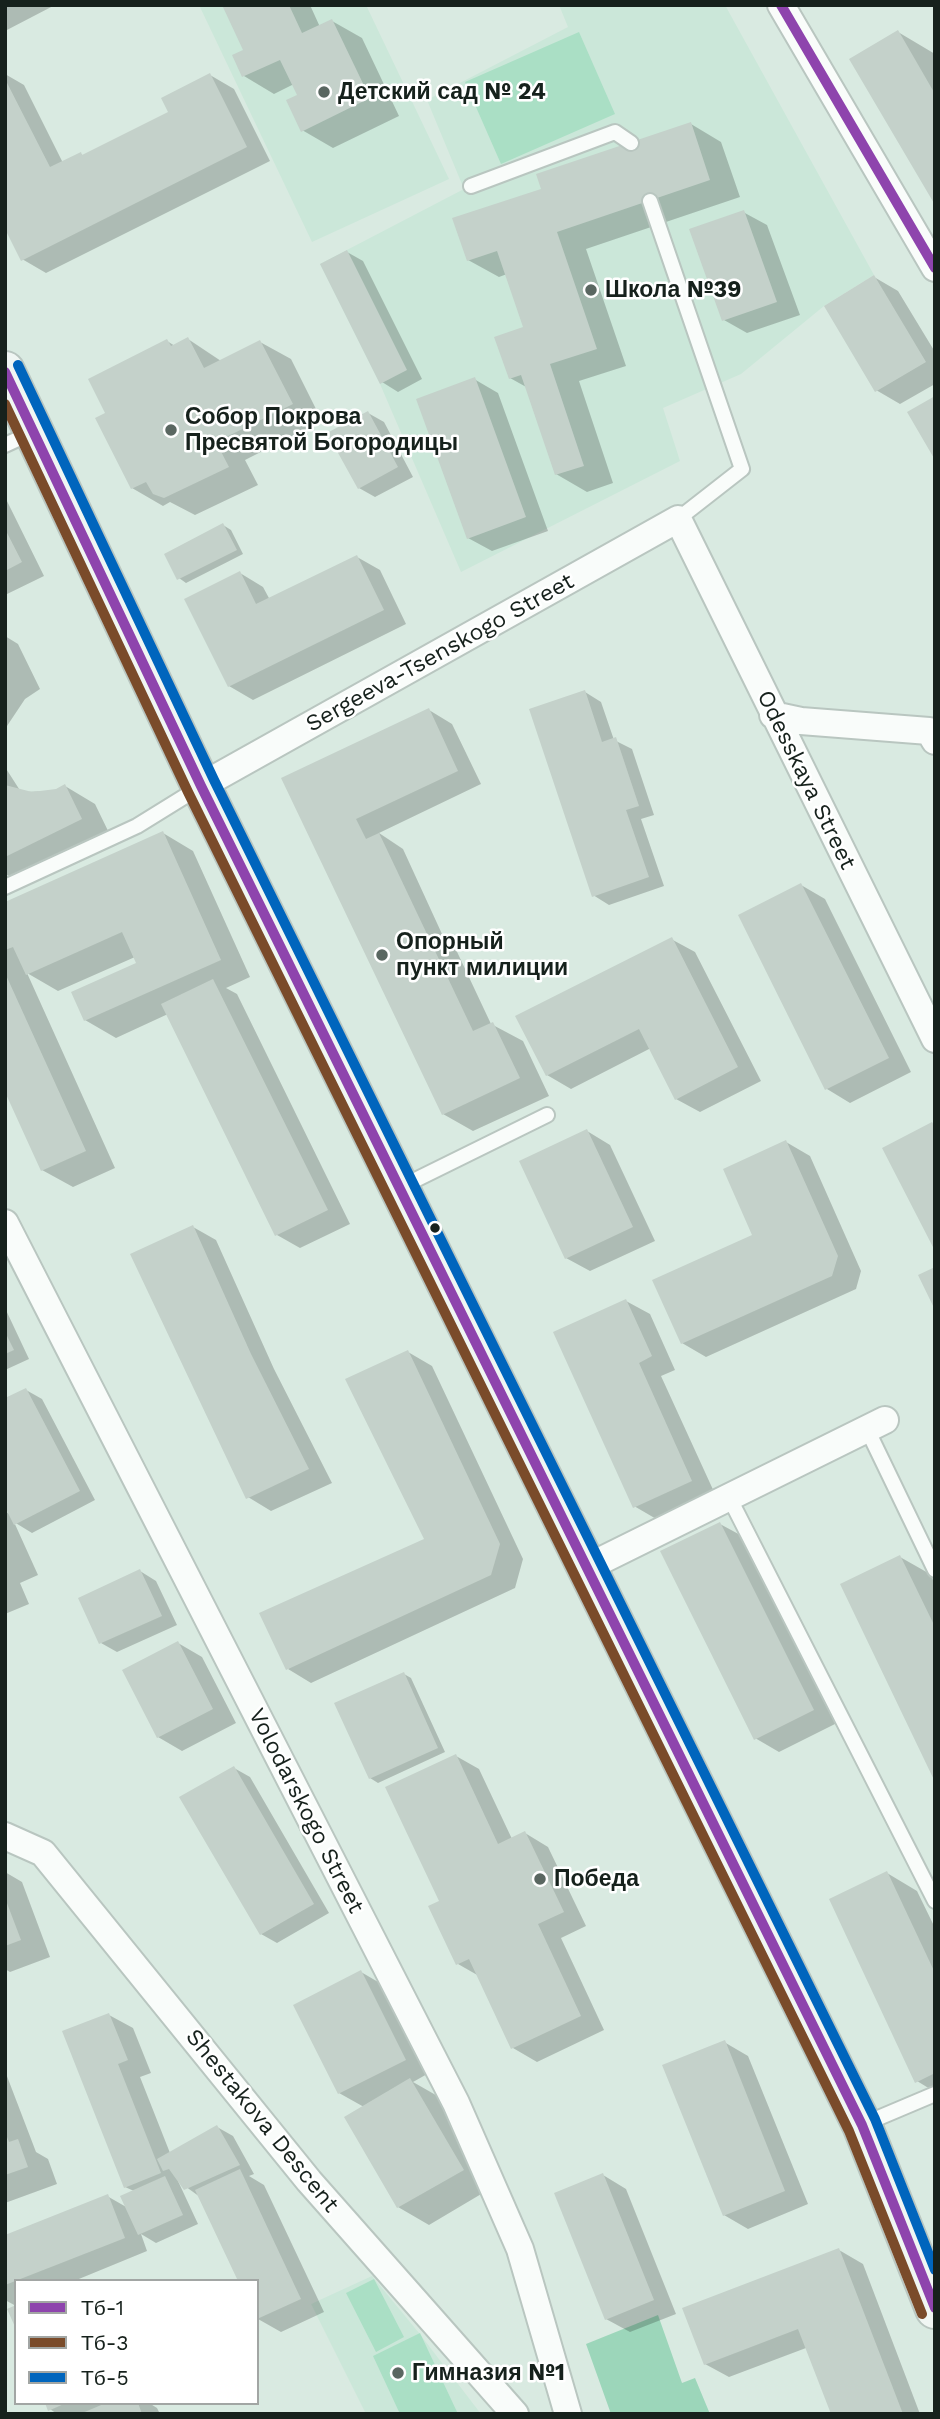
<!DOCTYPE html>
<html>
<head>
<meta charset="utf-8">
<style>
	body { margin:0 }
	#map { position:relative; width:940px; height:2419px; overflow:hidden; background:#d9eae1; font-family:"Work Sans",sans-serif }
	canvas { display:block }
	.frame { position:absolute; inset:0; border:7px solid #16211c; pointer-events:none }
	.legend { position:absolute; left:14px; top:2279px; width:245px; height:126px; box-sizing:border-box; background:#fff; border:2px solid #a2a6a4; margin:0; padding:9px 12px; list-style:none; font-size:21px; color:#16211c }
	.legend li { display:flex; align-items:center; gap:14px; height:35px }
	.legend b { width:35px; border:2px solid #a2a6a4 }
</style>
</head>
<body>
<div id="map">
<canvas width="940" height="2419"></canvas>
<div class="frame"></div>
<ul class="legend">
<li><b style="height:9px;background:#8e44ad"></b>Тб-1</li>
<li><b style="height:9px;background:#7a4b2a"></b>Тб-3</li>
<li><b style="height:9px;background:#0065bd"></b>Тб-5</li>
</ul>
</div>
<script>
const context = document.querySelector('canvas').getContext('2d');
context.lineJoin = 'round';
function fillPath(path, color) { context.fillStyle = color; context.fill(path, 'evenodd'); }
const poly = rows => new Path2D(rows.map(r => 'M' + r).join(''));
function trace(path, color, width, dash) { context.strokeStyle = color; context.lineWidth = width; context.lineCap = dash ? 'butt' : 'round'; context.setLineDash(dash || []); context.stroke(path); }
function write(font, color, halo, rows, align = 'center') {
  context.font = font + ' "Work Sans",sans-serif'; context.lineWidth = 5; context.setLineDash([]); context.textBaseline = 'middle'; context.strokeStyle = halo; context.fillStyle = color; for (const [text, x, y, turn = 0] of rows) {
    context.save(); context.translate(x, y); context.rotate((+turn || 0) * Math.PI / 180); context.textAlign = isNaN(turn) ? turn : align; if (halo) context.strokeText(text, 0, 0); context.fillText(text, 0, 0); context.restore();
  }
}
fillPath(poly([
	[199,5,366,5,449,179,312,242],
	[559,5,725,5,874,275,824,306,741,374,663,408,680,461,461,572,380,384,320,264,464,189,427,100,568,27],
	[372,2276,419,2333,481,2414,366,2414,311,2304]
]), '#cbe7d9');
fillPath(poly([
	[579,32,615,114,501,164,465,82],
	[374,2279,404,2337,376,2352,346,2293],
	[420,2333,458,2414,400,2414,373,2356]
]), '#aadfc5');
fillPath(poly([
	[658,2315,682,2383,695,2378,710,2414,611,2414,586,2344]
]), '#9cd6ba');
fillPath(poly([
	[5,5,55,5,5,31],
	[224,5,310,5,320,27,332,21,362,38,399,116,333,148,302,130,299,95,294,84,274,94,244,76,246,51],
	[898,32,935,54,935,201],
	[5,74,24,85,63,163,81,154,84,156,171,113,210,75,234,89,270,161,46,273,22,259,5,225],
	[691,124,721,142,740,197,586,249,626,366,579,381,613,483,587,492,556,474,528,388,510,378,525,328,507,274,499,277,468,260,543,190],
	[743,212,767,225,800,315,747,333,724,320],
	[347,252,363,261,422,379,398,392,382,382],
	[874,277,898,291,935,352,935,384,900,404,876,390],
	[188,339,221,361,260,342,291,359,322,421,245,460,258,485,195,515,170,502,163,506,132,488,107,413,167,341,175,346],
	[474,379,498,393,548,531,492,551,468,538],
	[368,413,384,422,413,477,375,497,359,488],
	[5,497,44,576,5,595],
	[223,525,231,530,243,554,186,583,179,578],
	[357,557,380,570,406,624,253,700,229,686,240,573,263,587,270,600],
	[5,636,18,644,40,689,25,699,5,729],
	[585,692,601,702,614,740,632,749,654,815,641,819,664,886,609,905,593,895],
	[429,710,452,724,481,784,379,833,403,849,442,934,451,939,491,1024,523,1041,549,1096,473,1131,443,1114,283,779],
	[5,767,21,792,57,791,65,786,95,804,111,837,20,881,5,874],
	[163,833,193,851,250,977,226,988,237,994,350,1224,300,1248,277,1235,168,1014,116,1038,85,1020,138,964,135,957,58,991,27,973,115,1168,73,1187,42,1170,5,1087,5,904],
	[801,885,825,899,911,1072,850,1103,827,1089],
	[671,939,695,952,761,1081,700,1112,676,1099,651,1048,571,1089,547,1075],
	[587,1131,610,1145,655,1241,590,1271,566,1258],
	[786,1142,810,1156,861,1271,856,1289,706,1357,682,1343,755,1236],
	[193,1227,216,1240,274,1369,332,1483,271,1511,248,1497],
	[626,1301,650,1314,675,1370,661,1376,715,1494,658,1520,634,1506],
	[5,1308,29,1359,5,1370],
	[408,1352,432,1366,523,1559,515,1588,311,1683,288,1669,427,1540],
	[26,1390,42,1399,95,1500,32,1533,14,1522,38,1575,20,1583,29,1604,5,1614,5,1511,11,1515],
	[720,1524,744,1537,837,1723,779,1752,755,1738],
	[900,1557,930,1574,935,1584,935,1778],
	[140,1571,156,1581,177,1625,117,1652,101,1643],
	[178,1643,202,1657,236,1723,182,1751,158,1737],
	[404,1674,411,1678,445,1752,378,1783,370,1778],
	[456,1756,479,1769,512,1839,525,1833,548,1847,586,1926,561,1938,604,2030,537,2062,513,2048,479,1976,458,1964],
	[234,1768,250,1777,329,1913,277,1943,261,1934],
	[5,1872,22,1882,50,1957,10,1972,5,1969],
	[887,1873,917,1891,935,1928,935,2092,917,2081],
	[361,1972,385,1986,429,2073,413,2082,441,2098,493,2187,429,2225,398,2207,364,2107,339,2093],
	[109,2015,133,2028,151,2073,140,2077,170,2153,217,2127,233,2136,254,2174,249,2176,264,2185,324,2312,281,2332,258,2319,257,2281,200,2197,178,2181,198,2224,156,2243,141,2234,147,2251,74,2281,16,2281,16,2306,5,2300,5,2236,107,2196,128,2208,134,2191,125,2187],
	[724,2042,748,2056,808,2204,748,2229,724,2215],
	[5,2071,36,2152,48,2159,57,2184,5,2203],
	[603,2175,626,2189,676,2314,630,2332,606,2319],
	[839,2250,863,2264,920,2414,832,2414,806,2348,729,2377,705,2364],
	[47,2403,149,2403,157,2408,160,2414,57,2414,50,2409]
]), '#0003');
fillPath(poly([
	[222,5,289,5,302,33,332,19,370,98,301,132,286,100,297,95,280,60,242,77,232,55,243,50],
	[898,30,935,94,935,205,849,59],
	[210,73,247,147,21,261,5,229,5,79,50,167,81,152,82,155,168,112,161,98],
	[691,122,710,180,557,232,597,349,550,364,584,466,555,475,521,375,509,379,494,337,523,327,497,251,467,261,452,218,541,189,536,174],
	[744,210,777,302,722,321,689,229],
	[347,250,407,370,380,384,320,264],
	[874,275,926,362,875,392,824,306],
	[188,337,204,368,260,340,293,404,216,442,229,467,164,498,153,494,146,482,131,489,95,418,105,413,88,379,167,339,171,346],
	[475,377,526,517,467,539,416,399],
	[935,396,935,460,907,412],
	[368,411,398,467,358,489,327,433],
	[223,523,237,550,177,580,164,554],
	[5,529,22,562,5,571],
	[357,555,384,610,228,687,184,599,240,571,256,604],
	[585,690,602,742,616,737,639,806,626,810,649,877,592,897,529,709],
	[429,708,458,771,356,819,366,839,379,833,473,1031,493,1022,520,1078,442,1115,281,778],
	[65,784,82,819,5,857,5,785,32,792,56,789],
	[163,831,221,960,84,1021,71,992,136,963,122,932,26,975,13,947,5,950,5,902],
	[801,883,889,1058,825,1090,738,915],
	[672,937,738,1067,675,1100,639,1029,546,1076,515,1016],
	[5,973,86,1151,41,1171,5,1092],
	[213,979,328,1210,275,1236,161,1004],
	[932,1122,935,1127,935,1251,882,1148],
	[587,1129,633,1227,565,1259,519,1161],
	[786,1140,838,1256,832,1276,681,1344,652,1280,752,1235,723,1169],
	[193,1225,251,1354,309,1469,246,1499,130,1254],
	[935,1267,935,1310,918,1275],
	[626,1299,652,1356,639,1363,692,1481,633,1508,553,1332],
	[5,1332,14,1350,5,1354],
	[408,1350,500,1544,491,1575,286,1670,259,1613,424,1539,345,1379],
	[26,1388,80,1491,14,1525,5,1507,5,1398],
	[720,1522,814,1710,754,1740,660,1551],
	[900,1555,935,1627,935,1782,840,1584],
	[140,1569,162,1616,99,1644,78,1598],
	[178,1641,213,1709,157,1738,122,1670],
	[404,1672,438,1748,369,1779,334,1703],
	[456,1754,498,1844,525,1831,564,1912,538,1924,581,2016,511,2049,469,1959,456,1965,428,1906,439,1901,385,1787],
	[234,1766,314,1904,260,1935,179,1797],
	[887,1871,935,1973,935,2073,915,2083,829,1899],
	[5,1898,21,1940,5,1946],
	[361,1970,406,2060,338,2094,293,2005],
	[109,2013,128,2060,118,2064,161,2173,124,2188,62,2031],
	[725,2040,785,2191,723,2216,662,2065],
	[410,2078,464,2170,397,2208,344,2117],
	[217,2125,240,2165,184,2190,169,2169,163,2171,157,2159],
	[5,2132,9,2142,18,2139,28,2167,5,2175],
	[240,2169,301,2299,257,2319,257,2281,238,2281,195,2190],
	[603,2173,654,2300,605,2320,554,2193],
	[165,2176,183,2215,138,2235,120,2196],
	[108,2194,125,2238,5,2285,5,2235],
	[839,2248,903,2414,831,2414,798,2329,704,2365,682,2308],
	[16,2305,16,2329,7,2309],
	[45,2403,66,2403,48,2411],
	[106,2403,138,2403,142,2414,80,2414]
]), '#c4d1ca');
const service = poly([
	[471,186,615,132,631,143],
	[650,201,742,469,678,519],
	[5,445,33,432],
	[5,887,137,826,200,787],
	[401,1187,547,1115],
	[867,1429,935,1570],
	[729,1497,935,1901],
	[864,2124,935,2094]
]);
const minor = poly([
	[781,5,935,268],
	[773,715,801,721,929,731,935,741],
	[201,786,678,519,935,1039],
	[5,1223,456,2103,520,2249,568,2414],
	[586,1568,885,1420],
	[5,1836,43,1853,309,2181,515,2414]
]);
const secondary = poly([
	[5,371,201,786,862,2125,935,2309]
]);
trace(service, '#b9c6c0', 18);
trace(minor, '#b9c6c0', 30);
trace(secondary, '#b9c6c0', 42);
trace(service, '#f9fcfa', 14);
trace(minor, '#f9fcfa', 26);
trace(secondary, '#f0f6f3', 38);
trace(poly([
	[781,5,935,268],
	[5,372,201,786,862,2125,935,2308]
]), '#8e44ad', 10);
trace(poly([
	[5,404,188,792,849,2131,922,2314]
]), '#7a4b2a', 10);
trace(poly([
	[18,365,214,780,875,2119,935,2270]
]), '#0065bd', 10);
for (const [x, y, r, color] of [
	[324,92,7,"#5a6761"],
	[591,290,7,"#5a6761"],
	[171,430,7,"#5a6761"],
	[382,955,7,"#5a6761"],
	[435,1228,6,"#16211c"],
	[540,1879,7,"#5a6761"],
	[398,2373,7,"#5a6761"]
]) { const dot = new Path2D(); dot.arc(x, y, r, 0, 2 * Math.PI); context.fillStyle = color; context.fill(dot); trace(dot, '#fff', 2.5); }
write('bold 23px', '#16211c', '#fff', [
	["Детский сад № 24",338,92],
	["Школа №39",605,290],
	["Собор Покрова",185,417],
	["Пресвятой Богородицы",185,443],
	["Опорный",396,942],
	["пункт милиции",396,968],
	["Победа",554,1879],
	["Гимназия №1",412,2373]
], 'left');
write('23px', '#16211c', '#fff', [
	["Sergeeva-Tsenskogo Street",440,653,-29],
	["Odesskaya Street",806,780,64],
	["Volodarskogo Street",306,1811,63],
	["Shestakova Descent",262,2121,51]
]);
</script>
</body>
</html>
